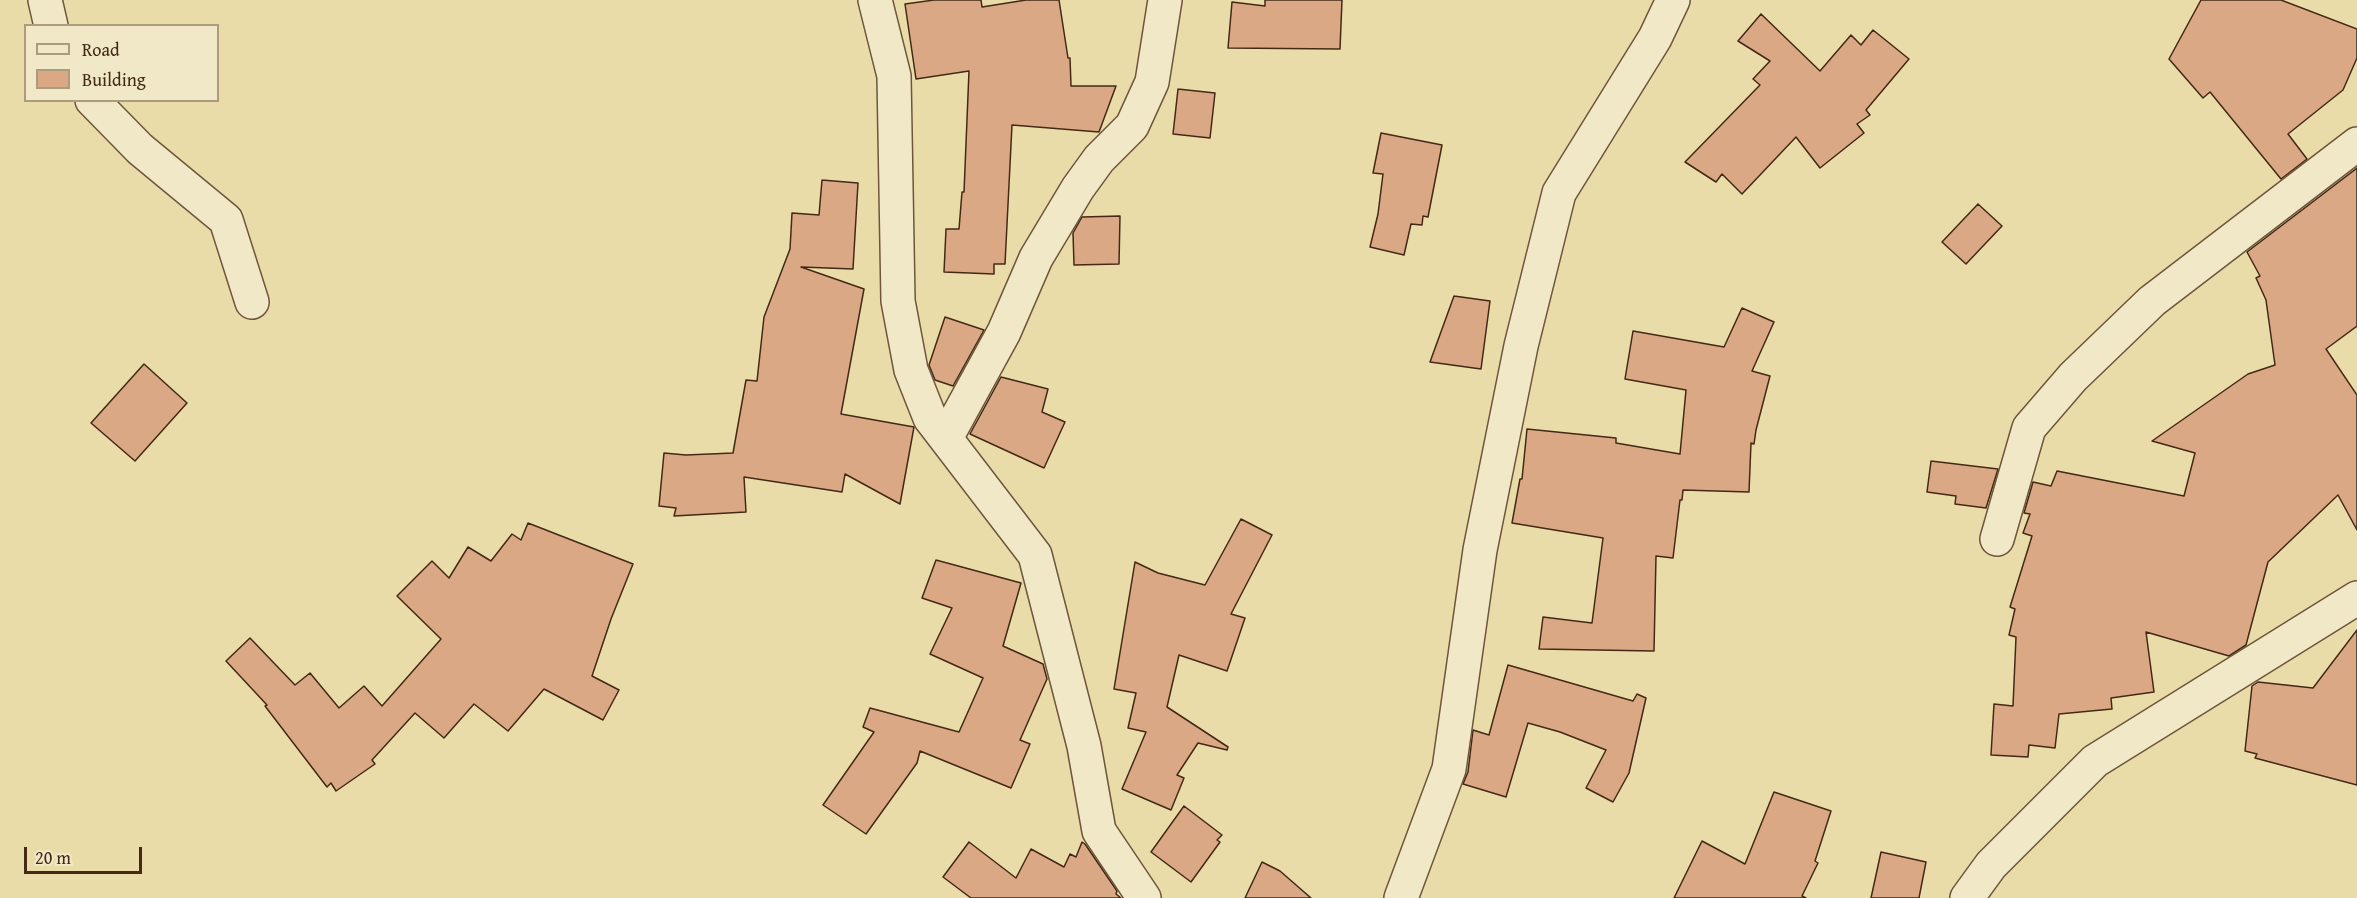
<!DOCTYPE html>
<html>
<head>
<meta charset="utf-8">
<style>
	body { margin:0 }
	#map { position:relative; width:2357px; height:898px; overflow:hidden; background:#eadca9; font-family:"Gentium Book Plus",serif }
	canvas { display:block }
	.legend { position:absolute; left:24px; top:24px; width:195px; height:78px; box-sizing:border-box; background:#f1e8c7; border:2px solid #ab9c80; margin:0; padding:8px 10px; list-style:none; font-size:18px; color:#432916 }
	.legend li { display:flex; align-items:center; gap:12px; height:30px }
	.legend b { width:30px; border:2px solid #ab9c80 }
	.scale { position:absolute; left:24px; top:847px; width:118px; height:27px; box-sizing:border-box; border:3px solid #432916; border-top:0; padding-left:8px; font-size:18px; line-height:21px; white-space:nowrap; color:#432916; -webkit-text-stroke:4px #f1e8c7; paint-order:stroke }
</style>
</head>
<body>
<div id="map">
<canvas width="2357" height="898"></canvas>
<ul class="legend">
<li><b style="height:8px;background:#f1e8c7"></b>Road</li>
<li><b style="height:16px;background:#daa884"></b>Building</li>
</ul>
<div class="scale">20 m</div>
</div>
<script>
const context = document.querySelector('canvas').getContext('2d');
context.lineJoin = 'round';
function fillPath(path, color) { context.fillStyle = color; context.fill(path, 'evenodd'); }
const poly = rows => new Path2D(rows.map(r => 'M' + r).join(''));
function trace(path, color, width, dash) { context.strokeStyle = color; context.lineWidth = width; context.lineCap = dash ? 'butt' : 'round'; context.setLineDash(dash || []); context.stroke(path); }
const building = poly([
	[934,0,981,0,982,7,1026,0,1059,0,1068,58,1070,58,1071,86,1116,86,1099,132,1012,125,1005,264,994,264,994,274,944,272,946,229,959,229,962,192,964,192,969,71,916,79,905,4,934,0],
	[1265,0,1342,0,1340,49,1228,48,1232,2,1265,6,1265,0],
	[2201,0,2281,0,2357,29,2357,58,2343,90,2288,134,2307,159,2281,179,2210,92,2203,98,2169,59,2201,0],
	[1761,14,1820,71,1851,35,1861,45,1873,30,1909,59,1866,110,1870,115,1857,124,1864,133,1820,168,1796,137,1742,194,1722,174,1716,182,1685,162,1760,85,1753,79,1770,61,1738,41,1761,14],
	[1178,89,1215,93,1210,138,1173,134,1178,89],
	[1381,133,1442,145,1428,217,1423,216,1422,225,1411,224,1404,255,1370,247,1378,214,1383,174,1373,173,1381,133],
	[2357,168,2357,326,2326,349,2357,395,2357,530,2338,495,2268,562,2246,645,2229,656,2146,632,2154,692,2111,698,2112,709,2059,714,2055,748,2029,745,2028,757,1991,755,1994,704,2013,706,2016,637,2009,635,2015,609,2010,607,2032,536,2023,533,2030,514,2024,513,2033,482,2051,486,2057,471,2184,496,2195,453,2152,441,2248,374,2275,365,2266,300,2256,278,2260,276,2247,252,2357,168],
	[822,180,858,183,853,269,801,267,864,289,841,414,914,427,900,504,845,474,842,492,744,477,746,512,674,516,676,508,659,506,664,453,686,455,733,453,746,380,757,381,764,317,790,249,792,213,819,215,822,180],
	[1978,204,2002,226,1966,264,1942,242,1978,204],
	[1120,216,1119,264,1074,265,1073,233,1082,217,1120,216],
	[1454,296,1490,301,1481,369,1430,362,1454,296],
	[1742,308,1774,322,1752,371,1770,376,1756,430,1754,444,1751,443,1749,492,1683,490,1682,500,1680,500,1673,558,1656,556,1654,651,1539,649,1543,617,1592,623,1603,538,1512,523,1520,479,1522,479,1527,429,1616,438,1616,443,1680,454,1686,390,1625,379,1633,331,1724,347,1742,308],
	[945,317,984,330,953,386,935,380,929,365,945,317],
	[144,364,187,403,135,461,91,423,144,364],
	[1001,377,1048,389,1042,412,1065,422,1044,468,970,434,1001,377],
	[1931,461,1998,469,1986,508,1955,504,1956,496,1927,492,1931,461],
	[1241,519,1272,535,1231,614,1245,618,1227,671,1179,655,1167,707,1228,747,1227,750,1198,743,1177,775,1184,778,1171,810,1122,789,1146,732,1128,728,1136,693,1114,689,1135,562,1158,573,1205,585,1241,519],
	[528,523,633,564,611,619,592,676,619,690,603,720,544,689,508,731,474,704,444,738,415,713,372,760,375,764,336,791,331,783,327,787,265,706,267,705,226,661,250,638,295,685,310,673,339,708,364,686,382,706,441,639,397,596,432,561,449,578,468,547,491,561,512,534,521,540,528,523],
	[936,560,1021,583,1003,646,1043,664,1047,679,1020,740,1030,744,1011,788,920,751,917,763,866,834,823,805,874,732,863,727,870,708,959,732,983,678,930,654,952,608,922,598,936,560],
	[2357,630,2357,785,2255,758,2257,754,2245,751,2252,686,2258,682,2313,688,2357,630],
	[1508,665,1633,701,1637,694,1646,698,1629,773,1613,802,1586,788,1606,750,1560,732,1528,723,1506,797,1463,784,1468,772,1473,730,1489,735,1508,665],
	[1774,792,1831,811,1815,861,1818,863,1802,896,1806,898,1674,898,1702,841,1745,864,1774,792],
	[1184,806,1222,835,1217,840,1220,842,1191,882,1151,852,1184,806],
	[969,842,1016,878,1031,849,1064,867,1070,854,1076,857,1082,842,1085,844,1117,891,1116,894,1121,898,971,898,943,877,969,842],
	[1881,852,1926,862,1919,898,1871,898,1881,852],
	[1262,862,1280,871,1311,898,1245,898,1262,862]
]);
fillPath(building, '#daa884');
trace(building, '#432916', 1.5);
const street = poly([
	[45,0,51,26],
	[875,0,894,76,898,301,911,370,930,418,1035,555,1084,746,1099,831,1144,898],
	[92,100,140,149,226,220,252,302],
	[946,438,1004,332,1036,258,1078,188,1099,159,1132,126,1152,82,1165,0],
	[1997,539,2029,428,2073,377,2152,301,2357,144],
	[1401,898,1449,769,1480,550,1521,346,1559,193,1655,38,1673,0],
	[1967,898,1991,865,2095,761,2357,598]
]);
trace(street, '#6d563b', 36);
trace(street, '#f1e8c7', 33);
</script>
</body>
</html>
